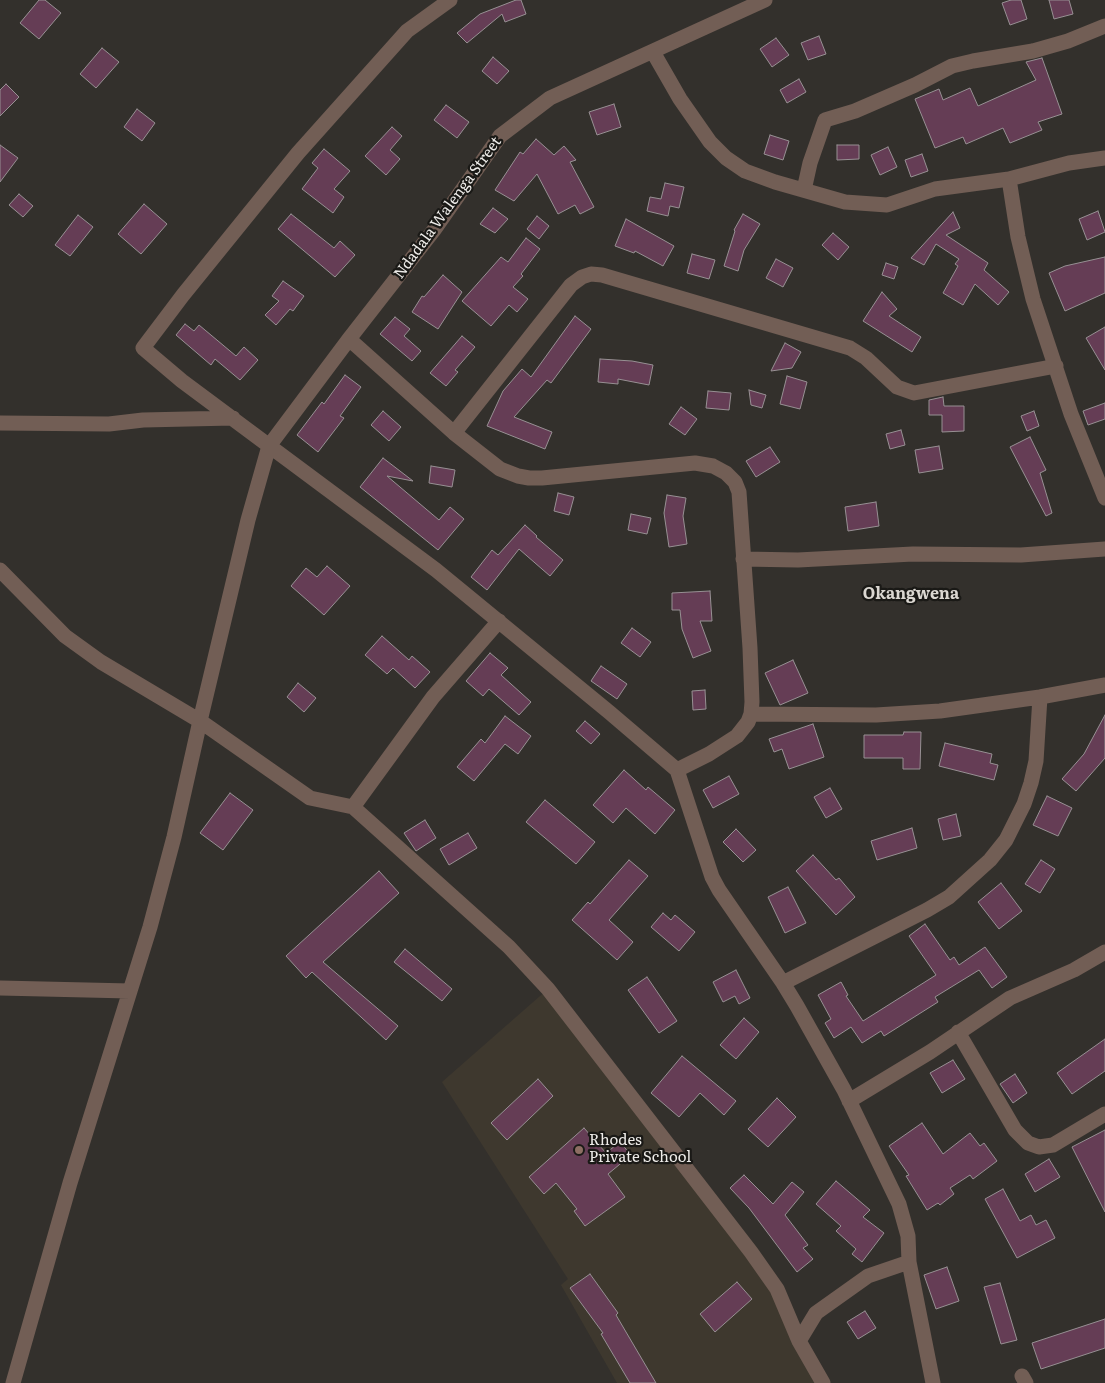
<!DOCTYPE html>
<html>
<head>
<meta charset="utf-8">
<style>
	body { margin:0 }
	canvas { display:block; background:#33302c }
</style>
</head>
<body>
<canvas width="1105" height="1383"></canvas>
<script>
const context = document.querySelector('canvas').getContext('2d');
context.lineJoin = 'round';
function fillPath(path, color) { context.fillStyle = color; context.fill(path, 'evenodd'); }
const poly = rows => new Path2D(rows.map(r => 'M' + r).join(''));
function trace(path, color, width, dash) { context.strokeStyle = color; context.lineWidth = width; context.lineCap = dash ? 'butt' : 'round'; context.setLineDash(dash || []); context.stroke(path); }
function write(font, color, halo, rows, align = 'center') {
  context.font = font + ' Literata,serif'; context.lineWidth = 4.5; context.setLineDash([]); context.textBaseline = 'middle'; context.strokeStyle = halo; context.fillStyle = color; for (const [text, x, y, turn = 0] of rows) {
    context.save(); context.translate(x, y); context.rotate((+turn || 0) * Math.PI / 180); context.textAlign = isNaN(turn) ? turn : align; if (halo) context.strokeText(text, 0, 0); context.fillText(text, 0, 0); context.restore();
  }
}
fillPath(poly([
	[548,989,751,1252,823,1383,617,1383,561,1285,568,1279,442,1082]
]), '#3e382e');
const building = poly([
	[39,0,45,0,61,13,39,39,20,23,39,0],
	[516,0,521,0,526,14,505,22,502,14,467,43,457,33,480,14,516,0],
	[1011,0,1021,0,1027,19,1010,25,1002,3,1011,0],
	[1049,0,1069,0,1073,14,1054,19,1049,0],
	[819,36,826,54,808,60,801,43,819,36],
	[776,38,789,55,772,67,760,49,776,38],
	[102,48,119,62,96,88,80,74,102,48],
	[493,57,509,71,497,84,482,71,493,57],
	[1042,58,1062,114,1038,122,1042,130,1010,143,1003,128,966,144,963,137,935,148,915,99,939,89,943,100,970,88,978,106,1036,80,1026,62,1042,58],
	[799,79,806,92,787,103,780,90,799,79],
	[6,84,19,97,0,116,0,90,6,84],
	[614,104,621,127,597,135,589,112,614,104],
	[446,105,469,122,457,138,434,120,446,105],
	[137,109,155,123,142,141,124,127,137,109],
	[392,127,402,136,390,150,400,159,386,175,365,156,392,127],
	[770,135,789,141,783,160,764,154,770,135],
	[536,139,554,155,564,146,576,160,570,162,594,207,580,214,575,205,558,214,537,174,514,201,495,190,520,152,523,154,536,139],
	[0,145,18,158,0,182,0,145],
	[837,145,859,145,859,159,837,160,837,145],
	[888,147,897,167,880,175,871,155,888,147],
	[324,149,350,171,334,189,344,197,333,213,302,189,318,168,312,163,324,149],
	[922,154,928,171,911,177,905,160,922,154],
	[665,183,684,187,679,208,670,206,668,216,647,211,650,197,661,199,665,183],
	[19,194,33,206,23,217,9,205,19,194],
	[144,204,167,224,141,254,118,234,144,204],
	[493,208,508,219,495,233,480,224,493,208],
	[1098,211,1105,232,1087,240,1079,219,1098,211],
	[953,212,960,228,946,235,988,263,984,270,1009,292,998,305,975,284,963,305,943,293,958,266,955,264,959,259,936,244,924,265,911,258,953,212],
	[291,214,334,248,340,241,355,255,335,277,278,229,291,214],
	[743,214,760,224,744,250,738,271,724,266,735,231,734,230,743,214],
	[78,215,93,227,70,256,55,245,78,215],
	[537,216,549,226,539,239,527,229,537,216],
	[626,219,674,246,663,266,635,251,634,253,615,246,626,219],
	[833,233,849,247,838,260,822,245,833,233],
	[526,238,540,249,521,274,523,276,513,287,528,299,517,312,509,305,491,326,462,301,501,257,508,262,526,238],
	[692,254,715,260,709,279,687,273,692,254],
	[1105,257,1105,293,1065,311,1049,273,1065,266,1105,257],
	[776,259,793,268,783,287,766,278,776,259],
	[886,263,898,267,894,279,882,275,886,263],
	[443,275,462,292,438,329,412,312,422,296,424,297,443,275],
	[283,281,304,296,293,311,290,309,276,325,265,315,279,301,272,296,283,281],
	[882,292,897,309,889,316,921,337,912,352,863,321,882,292],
	[575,316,591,329,551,383,547,380,514,417,552,432,545,449,487,426,503,391,522,369,531,377,575,316],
	[395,317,410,329,404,336,421,351,412,361,380,334,395,317],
	[185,324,194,331,199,325,236,356,244,347,258,360,240,380,215,359,211,365,176,335,185,324],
	[1105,327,1105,370,1086,338,1105,327],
	[462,336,475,347,455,370,458,372,446,386,430,373,462,336],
	[785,343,801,352,792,368,771,371,785,343],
	[600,359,632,361,653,365,649,385,618,379,618,384,598,382,600,359],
	[345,375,361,387,340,416,344,418,318,452,297,435,322,402,324,404,345,375],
	[787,376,807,382,800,409,780,404,787,376],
	[749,390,766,395,762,408,751,405,749,390],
	[708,391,731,393,729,410,706,408,708,391],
	[943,397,944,406,964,406,964,431,942,432,942,415,929,415,929,400,943,397],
	[1105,403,1105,419,1088,425,1083,411,1105,403],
	[681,407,697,419,685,435,669,424,681,407],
	[383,411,401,427,389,441,371,425,383,411],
	[1034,411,1039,426,1027,431,1021,416,1034,411],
	[901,430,905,445,890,449,886,434,901,430],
	[1030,437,1046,470,1040,473,1052,513,1046,516,1010,447,1030,437],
	[939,446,943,469,919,473,915,450,939,446],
	[770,447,780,462,756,477,746,461,770,447],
	[383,458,413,481,387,476,439,520,450,507,464,519,438,550,360,487,383,458],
	[431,466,455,470,452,487,429,483,431,466],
	[558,493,574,497,569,515,554,511,558,493],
	[667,495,686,498,683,516,687,544,669,547,664,513,667,495],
	[876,502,879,526,848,531,845,507,876,502],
	[631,514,651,518,647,534,628,530,631,514],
	[525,525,537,536,536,537,563,560,550,576,519,549,487,590,471,577,492,550,498,555,525,525],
	[327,566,350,586,324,615,291,586,306,568,317,577,327,566],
	[710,591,712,621,700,621,711,651,693,658,682,629,680,610,672,610,672,593,710,591],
	[632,628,651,642,640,657,621,643,632,628],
	[382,636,409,660,412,656,430,672,415,688,393,668,387,674,365,655,382,636],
	[490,653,508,668,501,675,531,702,519,715,489,689,483,696,466,681,490,653],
	[793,660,808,693,780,705,765,673,793,660],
	[601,666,627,684,617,699,591,681,601,666],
	[298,683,316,698,304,712,287,697,298,683],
	[705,690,706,709,693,710,692,691,705,690],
	[1105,715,1105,758,1076,791,1062,779,1084,754,1105,715],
	[505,716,531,736,518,754,505,744,474,781,457,767,481,739,485,743,505,716],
	[585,721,600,734,591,744,576,731,585,721],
	[813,724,824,757,789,769,782,749,774,752,769,739,813,724],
	[904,732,921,732,920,769,903,769,903,758,864,758,864,735,903,735,904,732],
	[945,743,992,754,990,763,998,765,994,780,939,766,945,743],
	[624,770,646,790,648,787,675,810,655,834,626,808,613,823,593,805,624,770],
	[729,776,739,794,713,808,703,790,729,776],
	[830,788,842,809,826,818,814,797,830,788],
	[230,793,253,810,223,850,200,833,230,793],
	[1047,796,1072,808,1058,836,1033,825,1047,796],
	[545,800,595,842,576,864,526,822,545,800],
	[956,814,961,836,943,840,938,819,956,814],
	[425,820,436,838,416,851,404,833,425,820],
	[912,828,917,848,877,860,871,841,912,828],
	[736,829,756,850,743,862,723,842,736,829],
	[468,833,477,848,449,865,440,849,468,833],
	[813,855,836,880,839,878,855,897,836,915,796,871,813,855],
	[629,860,648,876,609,920,633,942,617,960,572,920,588,902,590,904,629,860],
	[1041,860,1055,869,1040,893,1025,884,1041,860],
	[379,871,399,893,323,962,398,1026,386,1040,312,972,306,978,286,956,379,871],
	[1001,883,1022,911,999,929,978,902,1001,883],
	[788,887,806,923,785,933,768,897,788,887],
	[663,913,671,920,675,915,695,932,679,951,651,927,663,913],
	[925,924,950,960,954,957,959,965,985,947,1007,977,992,988,979,970,935,997,938,1002,884,1036,881,1031,862,1043,851,1027,834,1038,825,1023,831,1019,818,995,841,982,848,995,846,996,863,1021,936,975,909,936,925,924],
	[405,949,452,989,442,1001,394,962,405,949],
	[736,970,750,998,739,1004,735,996,723,1002,713,982,736,970],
	[647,977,677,1021,659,1033,628,990,647,977],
	[744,1018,759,1032,736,1059,720,1045,744,1018],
	[1105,1039,1105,1071,1072,1094,1057,1073,1105,1039],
	[682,1056,736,1101,724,1115,700,1093,679,1117,651,1093,682,1056],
	[953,1060,965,1079,942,1093,930,1073,953,1060],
	[1015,1074,1027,1093,1013,1103,1000,1084,1015,1074],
	[538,1079,553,1096,507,1140,491,1123,538,1079],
	[777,1098,796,1117,768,1147,748,1129,777,1098],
	[922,1123,943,1154,970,1133,980,1146,984,1143,997,1161,973,1179,970,1175,950,1188,954,1194,940,1205,938,1203,927,1210,906,1176,909,1175,889,1146,922,1123],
	[584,1128,606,1153,620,1142,631,1155,608,1174,625,1197,585,1226,574,1211,577,1209,556,1183,544,1194,529,1177,584,1128],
	[1105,1130,1105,1212,1072,1147,1105,1130],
	[1049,1159,1060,1177,1035,1192,1025,1174,1049,1159],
	[744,1175,773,1204,792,1182,804,1192,785,1215,808,1245,803,1248,813,1259,797,1272,749,1208,730,1188,744,1175],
	[836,1181,870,1210,863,1217,884,1233,862,1262,852,1254,856,1249,836,1231,841,1226,816,1204,836,1181],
	[1003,1189,1020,1221,1031,1215,1036,1225,1046,1220,1055,1238,1017,1258,985,1199,1003,1189],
	[947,1267,959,1301,936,1309,924,1275,947,1267],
	[590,1274,618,1313,616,1315,656,1383,630,1383,601,1334,603,1333,570,1288,590,1274],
	[737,1282,752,1299,715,1332,700,1314,737,1282],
	[1000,1283,1017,1340,1001,1344,984,1287,1000,1283],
	[865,1311,876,1328,858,1339,847,1322,865,1311],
	[1105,1319,1105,1348,1041,1369,1032,1343,1105,1319]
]);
fillPath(building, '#653d55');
trace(building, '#979093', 1);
trace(poly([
	[450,0,407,31,298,153,183,295,143,348,182,381,436,570,609,712,677,770,712,877,719,890,783,983,797,1006,844,1090,899,1204,908,1236,909,1262,933,1383],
	[653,52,680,99,710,142,726,158,745,171,775,182,845,202,887,205,935,189,1009,179,1069,163,1105,158],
	[1009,179,1018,237,1033,299,1071,414,1105,498],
	[804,190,810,163,825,120,855,111,915,85,952,66,973,61,1033,51,1068,41,1105,26],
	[349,339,454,433,500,469,518,476,529,478,542,478,695,463,713,466,726,473,735,482,739,492,750,648,752,702,751,714,748,722,737,736,709,754,677,770],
	[0,423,109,424,143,420,233,418],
	[454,433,571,285,582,277,591,274,602,275,850,348,866,358,897,387,914,393,1056,366],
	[743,559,798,560,913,554,1021,555,1105,549],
	[0,570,65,636,101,662,200,721,310,798,353,807,509,947,548,989,751,1252,777,1289,799,1341,823,1383],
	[751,714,876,715,940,711,1040,697,1105,685],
	[353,807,433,697,499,621],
	[783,983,927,910,949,897,990,860,1006,840,1024,804,1031,783,1036,761,1040,697],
	[0,988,130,991],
	[958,1032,1015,1130,1028,1143,1039,1147,1053,1145,1105,1114],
	[849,1101,930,1052,1010,998,1074,970,1105,952],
	[799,1341,816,1313,868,1276,909,1262],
	[1022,1376,1026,1383],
	[13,1383,70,1183,150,927,174,837,200,721,248,520,269,446,349,339,434,230,500,136,550,98,765,0]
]), '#725e55', 15);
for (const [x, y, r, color] of [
	[579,1150,5,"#8d6e63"]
]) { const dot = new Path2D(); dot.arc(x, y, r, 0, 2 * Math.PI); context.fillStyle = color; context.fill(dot); trace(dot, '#1a1916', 2); }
write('15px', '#eeece9', '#1a1916', [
	["Ndadala Walenga Street",448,208,-54]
]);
write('15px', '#eeece9', '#1a1916', [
	["Rhodes",589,1141],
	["Private School",589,1158]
], 'left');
write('bold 16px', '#dbd7d1', '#1a1916', [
	["Okangwena",911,594]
]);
</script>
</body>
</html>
